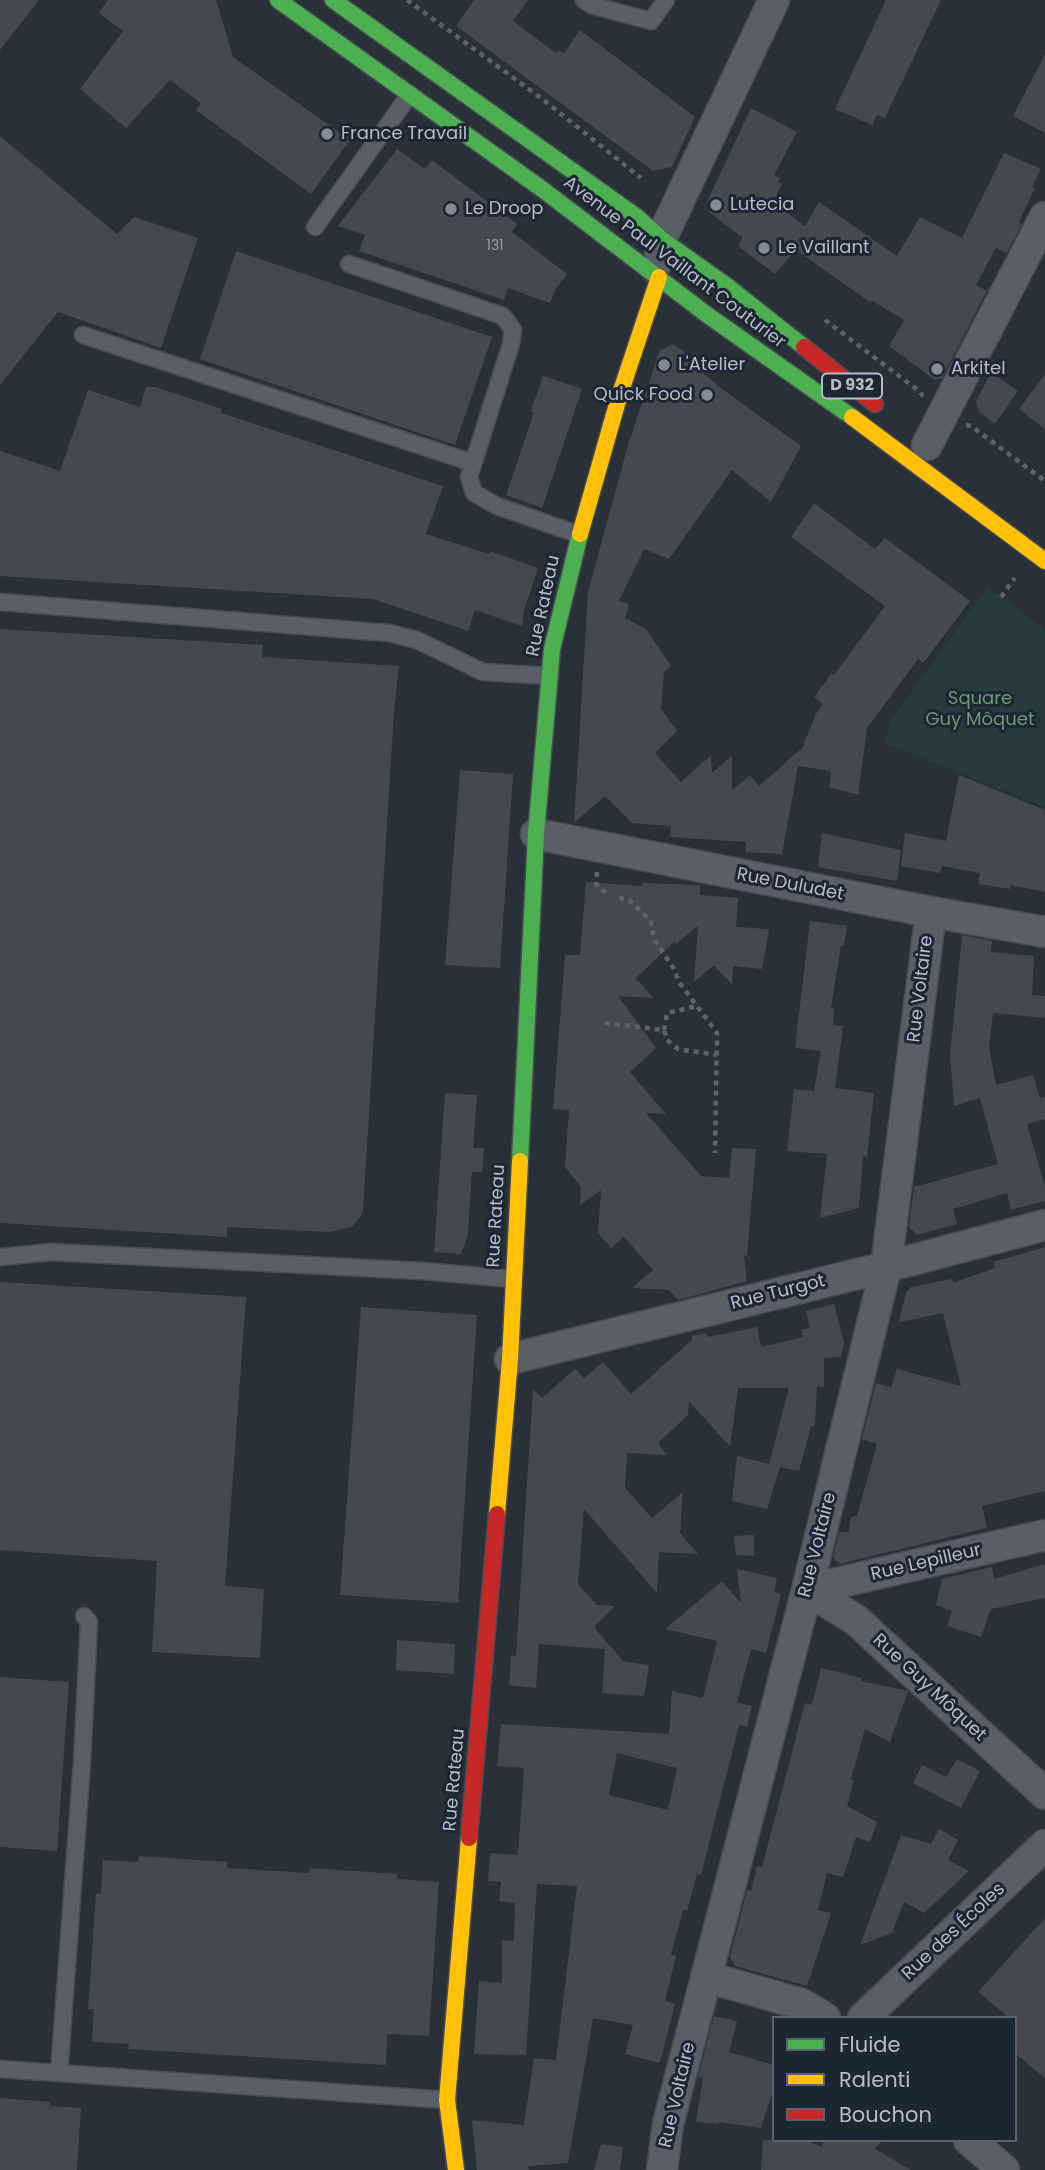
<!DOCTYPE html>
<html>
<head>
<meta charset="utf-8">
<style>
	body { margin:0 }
	#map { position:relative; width:1045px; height:2170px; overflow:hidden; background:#2a3038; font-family:Poppins,sans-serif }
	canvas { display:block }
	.legend { position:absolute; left:772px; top:2016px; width:245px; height:126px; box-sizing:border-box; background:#1d2633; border:2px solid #59626f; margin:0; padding:9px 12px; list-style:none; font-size:21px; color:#b4bcc9 }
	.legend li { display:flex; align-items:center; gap:14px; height:35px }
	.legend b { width:35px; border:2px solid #59626f }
</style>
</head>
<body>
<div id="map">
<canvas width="1045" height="2170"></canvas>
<ul class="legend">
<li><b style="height:9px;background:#4caf50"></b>Fluide</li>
<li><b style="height:9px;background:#ffc107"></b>Ralenti</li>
<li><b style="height:9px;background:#c62828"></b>Bouchon</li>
</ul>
</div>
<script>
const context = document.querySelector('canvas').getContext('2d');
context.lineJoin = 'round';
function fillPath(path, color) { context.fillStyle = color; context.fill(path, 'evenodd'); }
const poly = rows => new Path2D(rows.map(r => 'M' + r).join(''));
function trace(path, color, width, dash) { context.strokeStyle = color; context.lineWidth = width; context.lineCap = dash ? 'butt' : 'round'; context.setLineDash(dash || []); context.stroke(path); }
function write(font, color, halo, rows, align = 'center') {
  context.font = font + ' Poppins,sans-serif'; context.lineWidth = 6; context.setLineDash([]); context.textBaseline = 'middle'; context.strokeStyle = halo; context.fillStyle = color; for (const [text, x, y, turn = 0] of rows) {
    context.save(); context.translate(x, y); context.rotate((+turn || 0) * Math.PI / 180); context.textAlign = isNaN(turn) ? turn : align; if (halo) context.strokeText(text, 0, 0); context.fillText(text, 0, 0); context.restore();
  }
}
fillPath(poly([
	[988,587,1045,629,1045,807,884,743,891,720]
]), '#273a3e');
fillPath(poly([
	[0,0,39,0,0,50],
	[108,0,216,0,233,57,350,140,311,194,196,110,201,103,170,80,126,128,80,89,123,31,99,13],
	[474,0,528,0,513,21,556,53,558,50,564,53,580,30,695,117,672,167,653,171,456,26],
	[886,0,941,0,885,118,877,115,872,125,835,109],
	[1045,54,1045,133,1013,116],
	[751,108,797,132,774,175,780,178,778,182,782,184,773,202,805,226,819,202,897,256,920,217,962,238,1004,153,1041,169,1032,187,1035,188,1019,222,1022,224,1007,253,996,248,976,285,987,291,942,378,935,380,889,346,904,320,871,300,870,302,796,250,775,274,738,246,743,238,710,213,707,202],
	[0,136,117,234,134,217,198,238,161,348,58,312,0,385],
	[397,149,425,169,432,160,517,224,512,232,567,274,556,288,550,303,508,288,504,300,359,251,365,235,338,226],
	[236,251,492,337,455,445,200,359],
	[673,344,708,369,704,374,718,386,801,446,771,502,732,470,669,559,644,549,619,601,629,604,625,618,646,629,671,666,664,672,661,709,677,731,655,753,681,782,711,755,712,773,732,756,732,790,750,775,759,786,801,749,800,753,816,714,823,704,814,697,831,674,834,675,885,606,791,537,814,503,875,549,885,538,970,601,923,663,918,659,867,728,858,795,829,787,831,771,798,766,782,854,746,852,746,842,670,837,671,826,632,823,605,796,574,823,588,592,628,445,660,350],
	[991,372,1018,391,995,424,979,412,976,402],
	[1045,374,1045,429,1019,409],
	[543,376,582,389,542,508,506,495,534,412,531,411],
	[146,387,155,387,222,409,221,413,443,486,426,534,489,554,490,551,538,568,524,610,522,626,475,610,468,631,373,599,0,576,0,451,60,471,88,390,140,407],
	[0,629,263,645,262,657,399,666,394,712,363,1211,360,1218,351,1227,330,1232,227,1227,227,1237,0,1223],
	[460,770,513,774,500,968,445,965],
	[959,775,1045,810,1045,892,1010,885,1010,889,978,884,980,873,942,866,940,873,901,866,905,833,946,841],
	[822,833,901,850,897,881,818,867],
	[586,882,642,886,642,883,700,885,700,895,738,898,736,927,769,929,762,969,733,966,732,985,714,965,694,982,698,926,676,944,674,942,636,978,653,998,618,996,656,1048,630,1072,666,1114,646,1113,701,1176,729,1178,732,1148,756,1149,747,1255,744,1256,747,1281,678,1300,669,1290,632,1288,653,1270,624,1237,611,1248,598,1233,601,1190,580,1205,581,1187,565,1167,569,1110,553,1109,565,955,580,955],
	[810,921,847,926,844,945,841,945,831,1008,834,1009,833,1025,843,1026,835,1088,874,1093,867,1157,863,1156,859,1208,820,1218,827,1154,787,1151,794,1089,814,1091,821,1051,795,1048],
	[962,935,992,941,991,952,1034,956,1032,995,1045,996,1045,1018,993,1013,989,1048,996,1085,1033,1075,1040,1098,1045,1097,1045,1119,1027,1124,1045,1187,1045,1201,1011,1210,1007,1193,953,1209,957,1224,917,1235,909,1227,914,1187,998,1164,980,1098,954,1106,950,1054],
	[445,1093,477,1095,473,1148,484,1148,482,1172,472,1172,468,1234,461,1254,434,1252],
	[1045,1247,1045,1491,982,1506,987,1528,839,1564,833,1557,839,1532,849,1532,851,1517,857,1516,877,1444,862,1439,876,1383,891,1388,897,1369,961,1386,943,1313,899,1322,906,1292,911,1287,952,1279,953,1283,995,1268,993,1262],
	[0,1282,246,1297,225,1586,264,1589,260,1658,152,1652,157,1561,0,1550],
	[834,1304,844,1343,841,1357,824,1358,824,1387,817,1386,815,1426,811,1426,799,1471,780,1467,767,1509,732,1501,737,1456,769,1464,789,1388,738,1388,730,1447,689,1401,688,1415,658,1443,667,1455,627,1453,625,1488,652,1518,683,1492,680,1533,698,1554,659,1552,657,1593,584,1509,578,1584,597,1605,615,1606,594,1627,623,1661,649,1665,644,1696,602,1693,605,1649,539,1644,536,1688,509,1685,511,1655,516,1656,533,1389,542,1398,575,1369,584,1378,603,1362,631,1394,692,1340,692,1336,705,1333,708,1337,757,1327,761,1347,803,1337,801,1330,810,1328,806,1311],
	[361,1307,477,1315,458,1603,340,1595],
	[754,1535,754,1556,736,1555,734,1536],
	[1045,1564,1045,1598,991,1609,981,1637,947,1626,952,1611,936,1605,942,1579,992,1567,994,1579],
	[737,1569,777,1578,774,1592,781,1594,766,1653,751,1649,737,1702,752,1706,747,1727,739,1725,701,1875,697,1874,687,1911,683,1910,671,1955,676,1956,665,2001,675,2004,660,2063,625,2054,633,2025,593,2018,568,2163,528,2166,529,2170,477,2170,472,2120,524,2125,534,2058,556,2060,577,1886,537,1884,526,2055,474,2054,479,1981,502,1983,502,1940,514,1941,515,1903,499,1901,501,1882,488,1881,490,1853,518,1855,524,1768,497,1766,501,1724,669,1734,672,1691,703,1698,717,1641,665,1629,722,1581,741,1603],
	[617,1753,677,1768,668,1810,609,1795],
	[397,1640,455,1644,454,1674,396,1670],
	[821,1668,862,1678,861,1681,908,1691,890,1742,865,1729,851,1779,854,1780,847,1806,877,1822,870,1842,856,1837,843,1877,827,1873,818,1910,831,1913,807,1986,735,1966,730,1957,747,1890,751,1891,757,1866,762,1867,805,1703,812,1705],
	[0,1677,69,1682,57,1851,0,1847],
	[957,1759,980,1771,961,1808,913,1783,922,1765,946,1777],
	[939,1829,958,1840,948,1860,969,1871,924,1913,904,1902,892,1933,860,1945,901,1835,931,1844],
	[139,1856,227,1862,227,1868,309,1873,310,1868,398,1874,397,1879,439,1882,429,2036,387,2034,386,2065,128,2049,129,2044,92,2042,94,2009,88,2009,96,1894,101,1894,103,1860,138,1862],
	[1045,1918,1045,2078,1015,2053,1015,2018,1010,2018,978,1992],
	[714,2016,737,2021,729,2052,774,2065,774,2087,761,2128,719,2122,719,2124,696,2122,703,2078,698,2077],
	[0,2098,50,2102,49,2106,81,2108,77,2170,0,2170],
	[763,2140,804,2140,822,2147,824,2140,883,2140,875,2149,911,2170,761,2170],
	[601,2144,623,2147,620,2170,594,2170]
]), '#444950');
const lane = poly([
	[584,0,591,5,651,21,666,0],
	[315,227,410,94],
	[349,264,503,316,513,330,511,344,469,477,474,493,497,506,580,535],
	[83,335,473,463],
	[0,602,389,633,417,640,483,672,550,676],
	[0,1257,51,1252,423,1271,513,1279],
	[0,2069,447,2100],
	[59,2073,82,1762,89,1622,84,1616]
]);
const street = poly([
	[660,259,661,239,774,0],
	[927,445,1045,217],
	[536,834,931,912,1045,932],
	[510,1359,886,1267,1045,1225],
	[807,1590,856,1620,1045,1794],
	[807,1590,1045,1535],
	[706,1977,802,2004,825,2018],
	[863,2018,1045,1845],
	[969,2140,1004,2170],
	[662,2170,668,2124,807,1590,886,1267,931,912]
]);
const fast = poly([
	[278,0,542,189,706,314,852,417],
	[333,0,637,217,661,239,727,286,804,347],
	[520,1161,536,834,552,649,580,534]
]);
const slow = poly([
	[852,417,1045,561],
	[580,534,619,397,659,277],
	[497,1514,510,1359,520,1161],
	[456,2170,447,2100,469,1838]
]);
const jam = poly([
	[804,347,875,404],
	[469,1838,497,1514]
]);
trace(lane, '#484c53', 19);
trace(street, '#484c53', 33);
trace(fast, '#484c53', 19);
trace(slow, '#484c53', 19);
trace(jam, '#484c53', 19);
trace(poly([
	[407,0,541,98,641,178],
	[825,320,919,391,923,396],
	[966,425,971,426,1045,481],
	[1001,597,1015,578],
	[597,872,596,884,609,896],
	[619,898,629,900,651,921,654,939,674,969,679,982,717,1033,715,1153],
	[605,1023,664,1030,667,1040,678,1049,717,1055],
	[664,1030,667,1013,697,1006]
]), '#5d636a', 4.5, [5, 5]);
trace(lane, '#5a5e66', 16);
trace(street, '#5a5e66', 30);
trace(fast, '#4caf50', 16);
trace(slow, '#ffc107', 16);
trace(jam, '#c62828', 16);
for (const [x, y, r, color] of [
	[327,134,7,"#848b96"],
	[716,205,7,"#848b96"],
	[451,209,7,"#848b96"],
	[764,248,7,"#848b96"],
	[664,365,7,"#848b96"],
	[937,369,7,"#848b96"],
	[707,395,7,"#848b96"]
]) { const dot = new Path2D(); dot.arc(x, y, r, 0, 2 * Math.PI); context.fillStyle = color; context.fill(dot); trace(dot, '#1d2633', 2.5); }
write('14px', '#989fab', null, [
	["131",495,246]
]);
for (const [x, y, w] of [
	[852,386,60]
]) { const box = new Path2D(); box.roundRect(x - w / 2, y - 12.5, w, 25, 5); context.fillStyle = '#1d2633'; context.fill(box); trace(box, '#b4bcc9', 2); }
write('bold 16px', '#b4bcc9', null, [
	["D 932",852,386]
]);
write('18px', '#b4bcc9', '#1d2633', [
	["France Travail",341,134],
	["Lutecia",730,205],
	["Le Droop",465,209],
	["Le Vaillant",778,248],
	["L'Atelier",678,365],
	["Arkitel",951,369],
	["Quick Food",693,395,"right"]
], 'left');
write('18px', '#b4bcc9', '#1d2633', [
	["Avenue Paul Vaillant Couturier",674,263,37],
	["Rue Rateau",544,606,-78],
	["Rue Duludet",790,885,11],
	["Rue Voltaire",921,989,-83],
	["Rue Rateau",497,1216,-87],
	["Rue Turgot",778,1293,-14],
	["Rue Voltaire",818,1545,-76],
	["Rue Lepilleur",926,1563,-13],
	["Rue Guy Môquet",929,1688,43],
	["Rue Rateau",455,1780,-85],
	["Rue des Écoles",954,1932,-43],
	["Rue Voltaire",678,2095,-77]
]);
write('18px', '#6b9a76', '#1d2633', [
	["Square",980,699],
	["Guy Môquet",980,720]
]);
</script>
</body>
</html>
